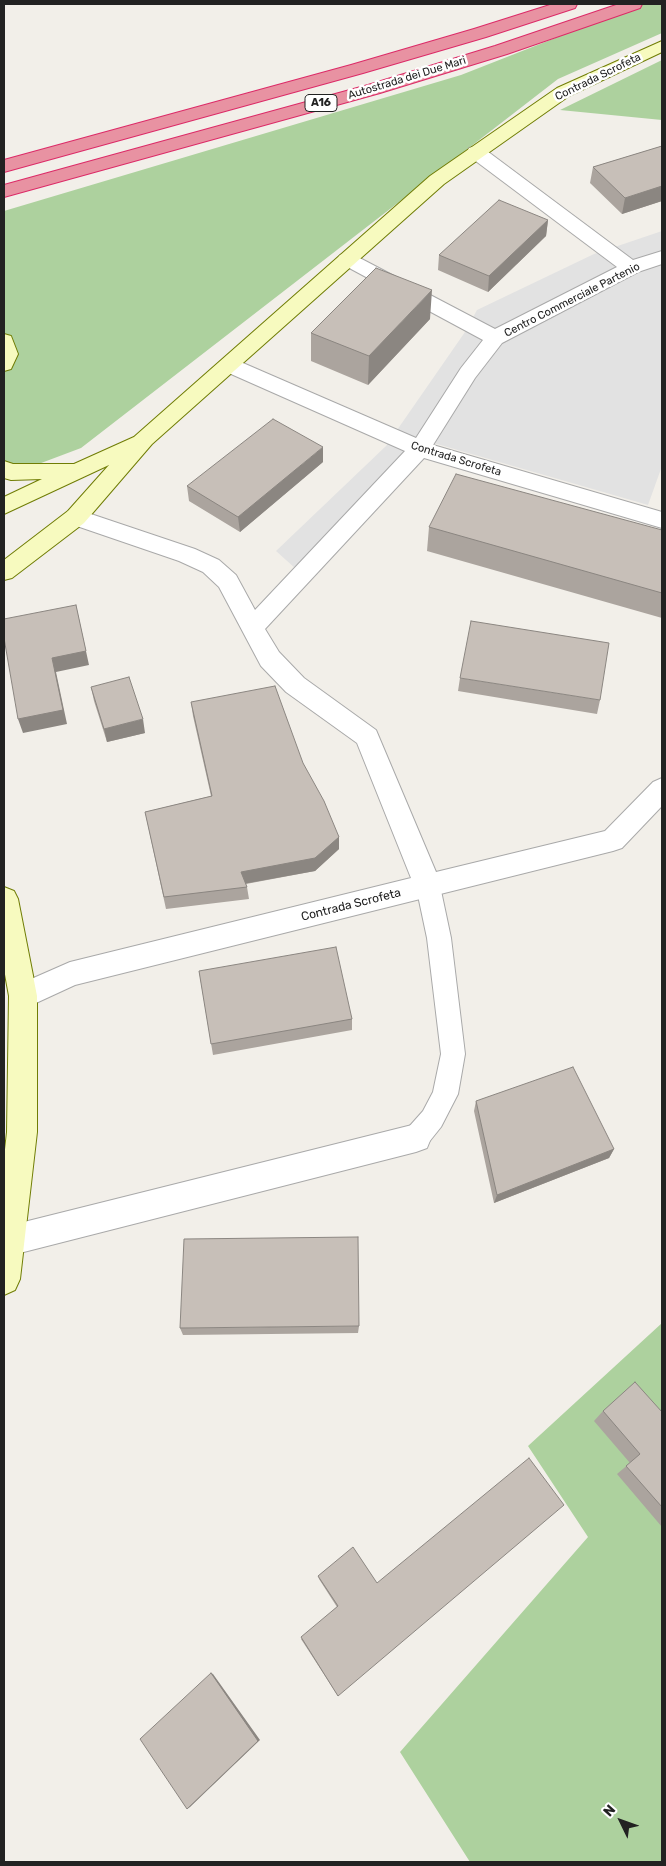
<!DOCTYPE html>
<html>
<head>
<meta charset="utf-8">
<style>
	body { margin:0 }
	#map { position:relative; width:666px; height:1866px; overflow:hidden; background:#f2efe9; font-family:Rubik,sans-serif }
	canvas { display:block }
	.frame { position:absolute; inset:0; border:5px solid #222; pointer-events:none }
	.north { position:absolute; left:596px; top:1796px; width:50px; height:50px; -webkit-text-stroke:4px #fff; paint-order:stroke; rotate:312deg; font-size:14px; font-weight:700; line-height:20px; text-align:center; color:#222 }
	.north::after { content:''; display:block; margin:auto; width:18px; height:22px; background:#222; clip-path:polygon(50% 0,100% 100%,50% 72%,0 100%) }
</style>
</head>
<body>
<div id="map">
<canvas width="666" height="1866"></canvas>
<div class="frame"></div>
<div class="north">N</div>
</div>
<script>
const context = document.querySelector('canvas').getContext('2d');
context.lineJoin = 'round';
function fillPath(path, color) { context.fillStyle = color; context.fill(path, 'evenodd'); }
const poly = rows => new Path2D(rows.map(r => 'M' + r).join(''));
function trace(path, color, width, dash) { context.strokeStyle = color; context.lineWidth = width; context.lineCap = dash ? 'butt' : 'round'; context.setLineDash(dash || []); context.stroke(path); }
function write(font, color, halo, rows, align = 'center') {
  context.font = font + ' Rubik,sans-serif'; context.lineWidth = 5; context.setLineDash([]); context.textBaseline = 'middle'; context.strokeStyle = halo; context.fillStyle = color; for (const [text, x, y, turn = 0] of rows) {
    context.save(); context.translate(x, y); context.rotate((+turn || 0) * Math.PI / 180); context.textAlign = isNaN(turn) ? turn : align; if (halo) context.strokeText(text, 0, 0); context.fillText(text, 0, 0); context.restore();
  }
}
fillPath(poly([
	[642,4,662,4,662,33,558,79,81,448,4,477,4,211,461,75],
	[662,60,662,120,560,110],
	[662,1323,662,1862,470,1862,400,1752,588,1537,528,1446]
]), '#add19e');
fillPath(poly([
	[662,231,662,466,648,505,430,442,296,569,276,551,386,446,465,332,477,310,594,254]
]), '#e2e2e2');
const lane = poly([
	[428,876,436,879,440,886,451,938,465,1054,458,1094,441,1127,425,1147,416,1150,407,1147,403,1138,407,1129,423,1111,433,1092,441,1054,427,938,416,886,420,879,428,876]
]);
const street = poly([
	[476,146,483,148,633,260,662,251,662,264,638,272,502,343,475,378,433,445,662,512,662,528,424,458,265,629,279,652,304,678,376,730,436,872,605,831,653,782,662,778,662,806,622,848,613,851,75,985,23,1009,13,1005,9,996,13,987,70,962,411,878,357,743,286,692,261,666,219,587,203,572,179,561,68,523,65,517,68,511,76,509,195,549,219,560,236,575,255,610,405,451,222,370,219,365,222,360,229,358,236,360,416,438,461,368,483,340,340,263,337,259,340,255,347,253,354,255,495,329,617,267,469,156,467,152,469,148,476,146],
	[416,1124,427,1128,431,1138,427,1148,416,1152,8,1256,4,1254,4,1228,8,1226,416,1124]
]);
const secondary = poly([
	[662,41,662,52,569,96,444,184,152,444,84,523,12,578,4,580,4,560,68,511,109,465,4,514,4,497,42,479,11,480,4,478,4,461,13,464,74,464,134,437,430,176,557,88,662,41],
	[4,334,11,336,18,354,11,369,4,371,4,334],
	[4,887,14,891,18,899,37,996,37,1132,20,1279,15,1290,4,1295,4,1158,7,1132,9,996,4,969,4,887]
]);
const highway = poly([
	[553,4,577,4,575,8,486,37,363,73,4,172,4,160,351,65,474,29,553,4],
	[619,4,642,4,640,8,507,54,380,93,4,197,4,185,368,85,495,46,619,4]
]);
trace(lane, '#a9a9a9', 2);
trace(street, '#a9a9a9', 2);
trace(secondary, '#707d05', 2);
trace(highway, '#dc2a67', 2);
fillPath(lane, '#fff');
fillPath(street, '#fff');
fillPath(secondary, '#f7fabf');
fillPath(highway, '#e892a2');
fillPath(poly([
	[662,146,662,201,622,214,590,183,593,167],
	[548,220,546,236,488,292,438,270,439,255],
	[430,319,368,385,311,361,311,333],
	[323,462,240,532,189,501,187,486],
	[429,527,662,530,662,618,427,551],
	[460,678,600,700,597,714,458,691],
	[91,687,145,733,107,742,94,701],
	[191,702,303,763,339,849,315,871,246,884,247,887,249,899,166,909,145,812,211,796,193,716],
	[199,971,352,1019,352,1030,213,1055],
	[476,1101,614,1149,609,1158,494,1203,474,1111],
	[359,1326,358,1333,183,1335,180,1328],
	[603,1411,662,1412,662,1527,617,1474,630,1463,594,1421],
	[318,1576,377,1583,338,1696,301,1639,337,1607,319,1579]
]), '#aba49e');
fillPath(poly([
	[662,186,662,201,622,214,625,198],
	[548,220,546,236,488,292,489,276],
	[432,290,430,319,368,385,369,356],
	[323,447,323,462,240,532,238,517],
	[76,605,89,665,56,672,67,724,23,733,18,719,52,658],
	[143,719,145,733,107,742,104,729],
	[339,837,339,849,315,871,243,884,241,872],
	[614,1149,609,1158,494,1203,497,1195],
	[211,1673,213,1674,260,1740,190,1807,187,1809]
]), '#8b8681');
const building = poly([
	[662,146,662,186,625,198,593,167,662,146],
	[499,200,548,220,489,276,439,255,499,200],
	[376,268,432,290,369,356,311,333,376,268],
	[273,419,323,447,238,517,187,486,273,419],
	[456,474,662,530,662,593,429,527,456,474],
	[76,605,86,651,52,658,63,710,18,719,4,638,4,619,76,605],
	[471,621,609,643,600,700,460,678,471,621],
	[129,677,143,719,104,729,91,687,129,677],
	[275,686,303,763,324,801,339,837,315,858,241,872,247,887,164,897,145,812,212,796,191,702,275,686],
	[336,947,352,1019,211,1044,199,971,336,947],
	[573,1067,614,1149,497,1195,476,1101,573,1067],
	[358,1237,359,1326,180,1328,184,1239,358,1237],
	[635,1382,662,1412,662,1507,626,1466,640,1454,603,1411,635,1382],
	[529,1458,564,1505,338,1696,301,1637,338,1606,318,1576,353,1547,377,1583,529,1458],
	[211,1673,258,1741,187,1809,140,1739,211,1673]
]);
fillPath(building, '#c7bfb8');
trace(building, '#8b8681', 1);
write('11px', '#222', '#fff', [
	["Contrada Scrofeta",598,77,-26],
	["Autostrada dei Due Mari",407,78,-17],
	["Centro Commerciale Partenio",572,300,-27],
	["Contrada Scrofeta",456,459,17]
]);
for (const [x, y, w] of [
	[321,103,32]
]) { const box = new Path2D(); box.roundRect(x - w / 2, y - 8.5, w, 17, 4); context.fillStyle = '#fff'; context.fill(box); trace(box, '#222', 1); }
write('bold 11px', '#222', null, [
	["A16",321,103]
]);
write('12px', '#222', '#fff', [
	["Contrada Scrofeta",351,905,-14]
]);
</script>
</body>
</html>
